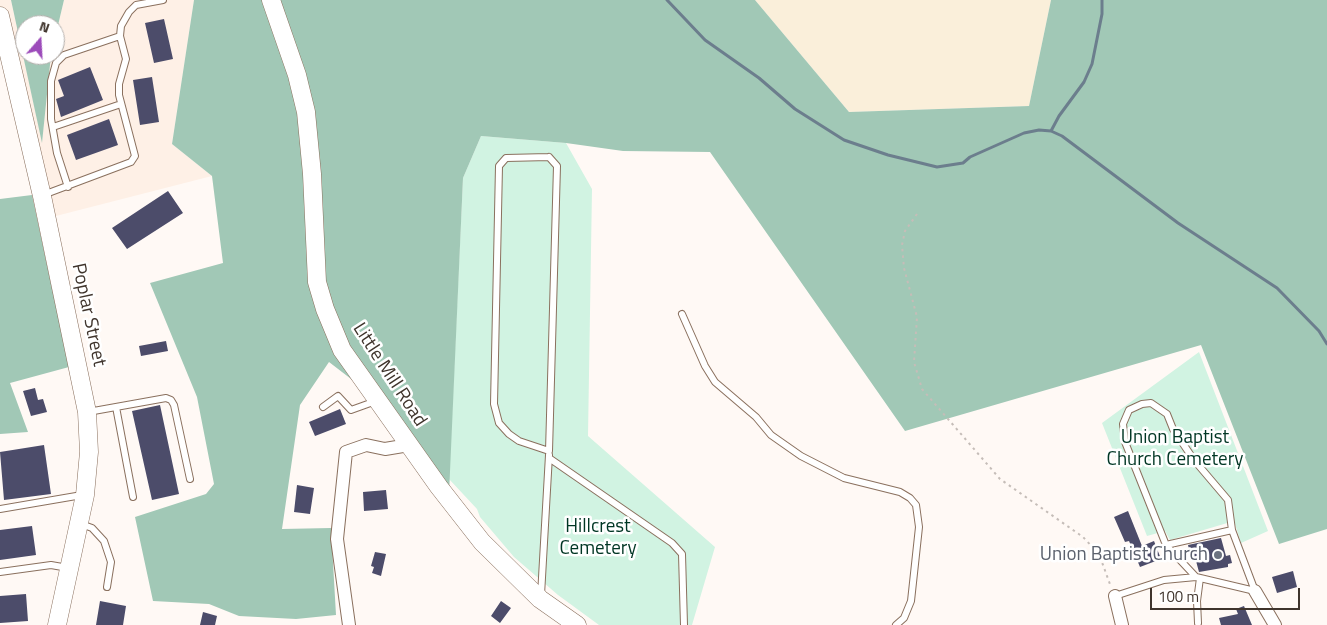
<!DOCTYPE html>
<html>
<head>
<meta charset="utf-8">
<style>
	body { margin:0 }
	#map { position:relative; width:1327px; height:625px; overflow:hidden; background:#fff9f5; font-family:"Titillium Web",sans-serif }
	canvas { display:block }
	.north { position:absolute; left:15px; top:15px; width:50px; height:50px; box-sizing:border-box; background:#fff; border:1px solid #b2aeab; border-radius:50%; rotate:19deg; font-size:14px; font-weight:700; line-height:20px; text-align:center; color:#3f342c }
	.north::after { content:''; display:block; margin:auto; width:18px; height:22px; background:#9c4bba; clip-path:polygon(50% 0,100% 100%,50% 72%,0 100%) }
	.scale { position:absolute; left:1150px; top:588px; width:150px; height:22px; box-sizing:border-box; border:2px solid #3f342c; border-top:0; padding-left:6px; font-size:15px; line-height:18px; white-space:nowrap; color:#3f342c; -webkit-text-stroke:4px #fff; paint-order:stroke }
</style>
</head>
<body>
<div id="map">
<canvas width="1327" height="625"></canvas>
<div class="north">N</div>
<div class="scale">100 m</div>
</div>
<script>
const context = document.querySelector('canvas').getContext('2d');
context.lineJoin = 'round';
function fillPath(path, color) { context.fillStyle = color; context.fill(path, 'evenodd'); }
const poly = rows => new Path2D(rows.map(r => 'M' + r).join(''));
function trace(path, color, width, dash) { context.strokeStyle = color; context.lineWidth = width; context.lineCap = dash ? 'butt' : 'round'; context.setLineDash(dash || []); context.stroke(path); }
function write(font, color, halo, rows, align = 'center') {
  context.font = font + ' "Titillium Web",sans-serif'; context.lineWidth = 5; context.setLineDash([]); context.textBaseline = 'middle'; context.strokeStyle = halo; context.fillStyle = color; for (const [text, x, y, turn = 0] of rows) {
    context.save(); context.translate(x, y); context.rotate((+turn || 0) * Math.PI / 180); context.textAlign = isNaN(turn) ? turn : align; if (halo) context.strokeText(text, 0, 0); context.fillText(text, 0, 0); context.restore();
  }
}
fillPath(poly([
	[0,0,11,0,42,141,50,59,51,55,55,55,55,38,64,0,194,0,172,144,212,176,52,217,0,10]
]), '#fef0e6');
fillPath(poly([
	[755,0,1051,0,1029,106,849,112]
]), '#faefda');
fillPath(poly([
	[481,136,566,143,592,189,588,436,715,547,692,625,599,625,558,595,514,557,480,517,477,509,449,479,463,178],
	[1199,352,1268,531,1241,543,1234,521,1170,540,1165,531,1147,536,1102,423]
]), '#d1f3e2');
fillPath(poly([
	[11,0,64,0,55,38,55,25,25,25,25,55,51,55,42,143],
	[194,0,755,0,849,112,1029,106,1051,0,1327,0,1327,529,1279,544,1201,345,905,431,710,152,623,151,566,143,481,136,463,178,449,494,394,412,329,362,300,405,282,529,331,528,336,615,296,619,239,616,209,604,153,601,135,517,206,494,214,484,197,397,150,283,223,263,212,176,172,144],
	[32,195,69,367,10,383,28,432,0,434,0,199]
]), '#a1c8b6');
trace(poly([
	[667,0,705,40,759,78,795,109,844,140,888,155,937,167,963,163,970,157,1024,133,1039,130,1051,131,1062,136,1178,223,1277,288,1319,331,1327,344],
	[1051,131,1059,116,1084,82,1092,64,1102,14,1102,0]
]), '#6c7e8d', 3);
fillPath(poly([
	[164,19,173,59,154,63,145,23],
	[90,67,103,100,61,117,56,99,64,96,58,80],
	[152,77,159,122,140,125,133,80],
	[109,119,118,145,76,160,67,135],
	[168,191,183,213,127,249,112,228],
	[166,341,168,351,141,356,139,346],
	[35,388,38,400,43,399,47,412,31,416,23,391],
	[160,405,179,494,152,500,132,411],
	[340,409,346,424,315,436,309,422],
	[44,445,51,494,4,500,0,452],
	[297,485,314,488,310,514,294,512],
	[386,490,388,509,364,511,363,492],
	[1128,511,1142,546,1154,541,1161,559,1140,567,1129,541,1125,542,1114,517],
	[32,526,36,555,0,560,0,530],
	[1221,538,1226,556,1230,555,1232,563,1228,564,1228,567,1199,572,1196,561,1192,562,1188,545],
	[375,552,386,554,381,576,372,573,374,567,371,566],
	[1293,571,1297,587,1277,593,1272,577],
	[26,594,28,621,0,623,0,596],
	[100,601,126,606,123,625,96,625],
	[501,601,511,608,500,623,491,616],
	[1244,606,1252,625,1221,625,1219,618,1238,614,1236,609],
	[203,612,217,616,215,625,200,625]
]), '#4c4c6a');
const lane = poly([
	[53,127,121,104],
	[549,157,557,166,549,451,519,441,509,434,499,423,494,404,499,166,506,158,549,157],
	[68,187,57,153,51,119,51,81,56,63,64,55,120,36],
	[43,195,131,162,135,156,119,95,119,84,126,59,120,36,121,26,129,12,136,5,163,0],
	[682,314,705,366,715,382,756,417,771,435,801,456,844,478,900,492,910,498,916,505,919,527,911,601,904,618,896,625],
	[116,407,133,497],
	[323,407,338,396,351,410,376,401],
	[88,412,166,398,171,400,174,405,190,479],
	[549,458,672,543,682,554,684,625],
	[0,509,82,495],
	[81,524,92,528,104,541,111,562,107,587],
	[1166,545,1232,530,1255,591],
	[0,572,51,565,68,568],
	[1196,577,1166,545,1125,442,1123,424,1129,410,1142,404,1151,403,1167,414,1173,429,1194,460,1228,500,1232,530],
	[541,595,549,455],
	[1115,596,1164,580,1196,577,1255,591],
	[1198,623,1197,601,1200,578]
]);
const street = poly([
	[1255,591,1275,625],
	[1115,596,1122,625],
	[349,625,337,539,346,452,366,445,385,449,409,445]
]);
const secondary = poly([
	[271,0,297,75,306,112,312,174,317,282,325,309,342,350,439,487,482,542,540,599,577,625],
	[0,16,42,196,87,412,89,452,85,495,57,625]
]);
trace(lane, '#8a705e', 8);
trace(street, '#8a705e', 14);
trace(secondary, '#8a705e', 19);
trace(poly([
	[917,214,905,231,902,245,904,268,917,317,914,362,922,389,1000,479,1083,537,1099,554,1111,587]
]), '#c5bdb8', 2, [2.5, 4]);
trace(lane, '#fff', 6);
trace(street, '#fff', 12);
trace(secondary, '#fff', 18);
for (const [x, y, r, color] of [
	[1218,555,5,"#6b7280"]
]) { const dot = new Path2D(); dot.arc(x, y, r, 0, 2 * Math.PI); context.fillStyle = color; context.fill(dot); trace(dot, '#fff', 2); }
write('19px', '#3f342c', '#fff', [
	["Poplar Street",88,315,78],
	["Little Mill Road",389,375,57]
]);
write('19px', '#003624', '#fff', [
	["Union Baptist",1175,438],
	["Church Cemetery",1175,460],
	["Hillcrest",598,527],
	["Cemetery",598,549]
]);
write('19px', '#5b616d', '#fff', [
	["Union Baptist Church",1208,555]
], 'right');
</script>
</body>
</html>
